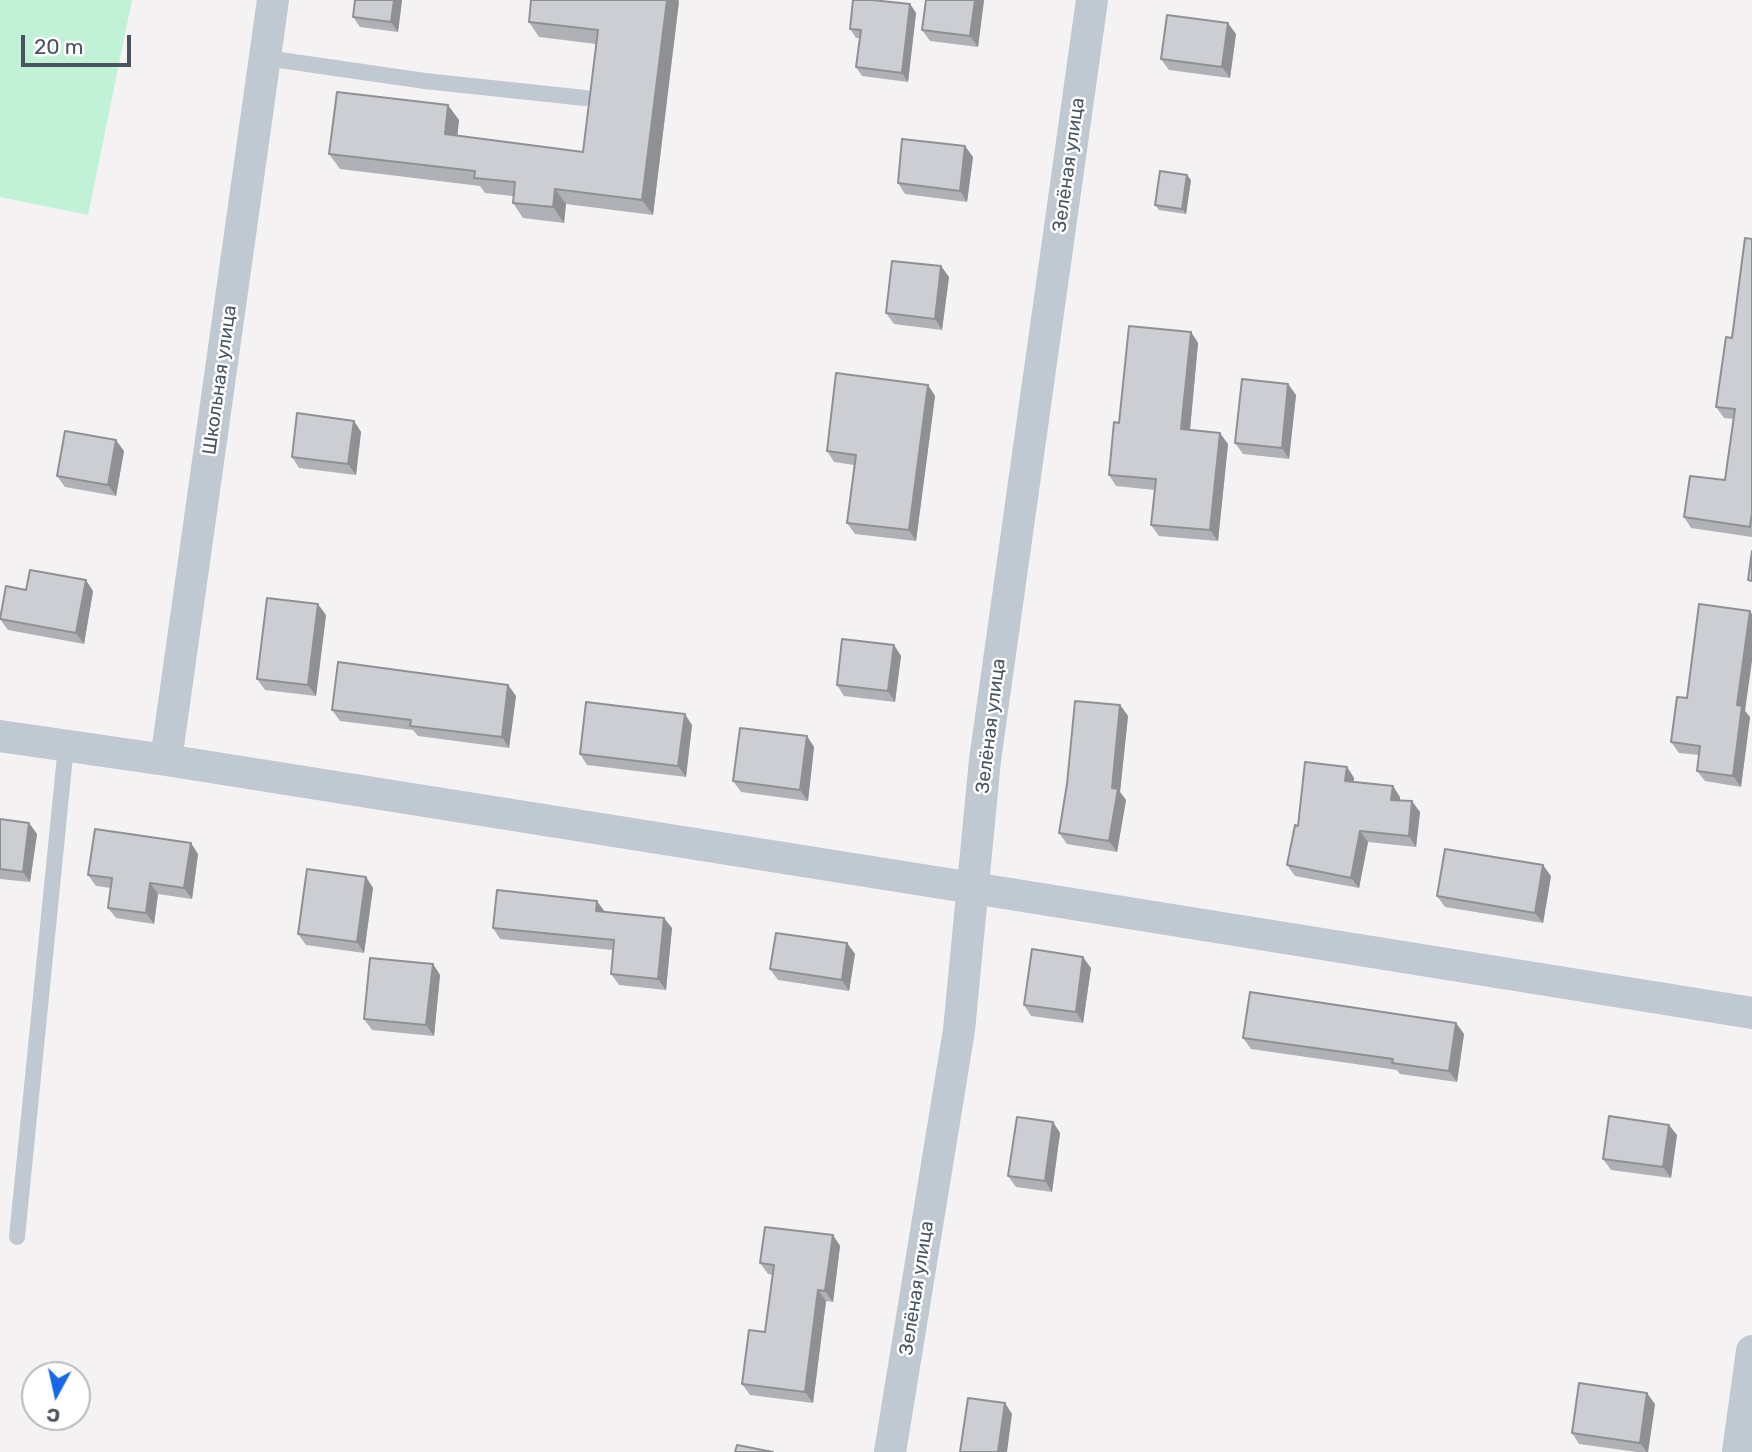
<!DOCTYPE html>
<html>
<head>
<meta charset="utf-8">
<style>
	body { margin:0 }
	#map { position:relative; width:1752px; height:1452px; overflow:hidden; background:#f4f2f2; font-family:Rubik,sans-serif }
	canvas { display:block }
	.north { position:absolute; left:21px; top:1361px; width:70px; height:70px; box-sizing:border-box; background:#fff; border:2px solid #b6bbbf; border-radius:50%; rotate:188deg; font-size:19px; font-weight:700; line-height:28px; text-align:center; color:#495460 }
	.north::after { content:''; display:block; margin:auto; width:24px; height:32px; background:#1768e9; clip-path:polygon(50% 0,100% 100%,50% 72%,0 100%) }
	.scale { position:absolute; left:21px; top:35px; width:110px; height:32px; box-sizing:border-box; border:4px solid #495460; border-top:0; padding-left:9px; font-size:21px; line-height:24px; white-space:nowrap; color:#495460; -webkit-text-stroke:5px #fff; paint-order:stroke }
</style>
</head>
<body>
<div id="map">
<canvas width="1752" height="1452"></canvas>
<div class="north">С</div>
<div class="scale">20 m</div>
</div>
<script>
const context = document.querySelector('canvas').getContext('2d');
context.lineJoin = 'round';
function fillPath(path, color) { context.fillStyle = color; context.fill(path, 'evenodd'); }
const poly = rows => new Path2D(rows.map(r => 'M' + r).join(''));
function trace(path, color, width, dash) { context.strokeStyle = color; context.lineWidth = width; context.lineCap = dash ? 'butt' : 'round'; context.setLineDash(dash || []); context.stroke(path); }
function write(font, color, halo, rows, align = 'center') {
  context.font = font + ' Rubik,sans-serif'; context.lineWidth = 5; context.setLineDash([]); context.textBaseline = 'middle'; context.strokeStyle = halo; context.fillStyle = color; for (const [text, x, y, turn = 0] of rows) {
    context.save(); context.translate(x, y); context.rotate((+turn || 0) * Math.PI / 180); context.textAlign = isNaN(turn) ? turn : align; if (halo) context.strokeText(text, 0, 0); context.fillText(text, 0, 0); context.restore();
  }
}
fillPath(poly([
	[0,0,132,0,88,215,0,197]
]), '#c1f1d6');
trace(poly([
	[266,58,425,81,585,98],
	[17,1237,66,746]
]), '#c0c8d1', 16);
trace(poly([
	[0,736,166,760,973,888,1752,1013],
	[166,760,273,0],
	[890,1452,959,1030,985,760,1092,0],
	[1738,1452,1752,1351]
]), '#c0c8d1', 32);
fillPath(poly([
	[402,0,398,32,360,27,353,17],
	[984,0,978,47,930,41,922,30],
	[679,1,653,215,566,204,564,223,523,218,513,203,513,196,485,193,480,186,340,169,329,154,459,120,457,136,583,152,596,44,539,37,529,22],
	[910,4,916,13,908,82,862,76,856,67,860,38,856,38,850,29],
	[1236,34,1230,78,1169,70,1161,59],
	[965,146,973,157,967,202,905,194,898,183],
	[1191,180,1186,214,1159,210,1155,205],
	[1752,239,1752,537,1691,528,1684,517,1725,480,1734,419,1724,418,1716,407],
	[941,266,949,277,942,330,894,324,886,313],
	[1191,332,1198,343,1190,430,1228,444,1218,541,1159,536,1151,525,1155,490,1116,486,1109,475,1119,423],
	[1288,384,1296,395,1289,459,1243,454,1235,443],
	[928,385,935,396,916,541,855,534,847,523,854,465,834,462,827,451],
	[354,421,361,432,356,475,299,468,292,457],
	[124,451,116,496,65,487,57,476],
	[26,590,93,591,84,644,8,630,0,619],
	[326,615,316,696,265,690,257,679],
	[894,645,901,656,895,702,844,696,837,685],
	[508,685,516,696,509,748,418,736,413,730,340,721,332,710],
	[1120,705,1128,716,1120,792,1126,800,1117,852,1067,844,1059,833],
	[1745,711,1750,717,1741,787,1705,781,1697,771,1699,755,1679,753,1671,742],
	[692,725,686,777,587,765,580,754],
	[807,736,814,747,808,801,741,792,733,781],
	[1347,767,1354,778,1354,782,1400,797,1400,800,1420,812,1416,847,1368,842,1359,888,1295,876,1287,865,1298,826],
	[0,819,29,823,37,834,30,882,0,879],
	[198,854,192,899,158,894,154,924,116,918,108,908,111,888,96,886,88,875],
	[1551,876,1543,923,1445,907,1437,896],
	[366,877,373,888,364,953,306,945,298,934],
	[605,911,672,928,666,990,619,985,611,974,613,950,500,939,493,928],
	[847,943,855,954,849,991,778,980,770,969],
	[433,964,440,975,434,1036,372,1030,364,1019],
	[1091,968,1083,1023,1031,1016,1024,1005],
	[1456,1023,1464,1034,1457,1082,1400,1074,1397,1070,1251,1049,1243,1038],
	[1053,1122,1060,1133,1052,1192,1016,1187,1008,1176],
	[1677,1135,1671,1178,1611,1170,1603,1159],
	[833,1235,840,1246,833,1302,826,1301,813,1403,750,1395,742,1384,765,1332,773,1275,768,1274,760,1263],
	[1655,1404,1648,1452,1637,1452,1579,1444,1572,1433]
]), '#afb1b6');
fillPath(poly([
	[394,0,402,0,398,32,391,22],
	[667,0,678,0,679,1,653,215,642,200],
	[975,0,984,0,978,47,970,36],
	[910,4,916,13,908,82,902,73],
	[1228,23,1236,34,1230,78,1222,67],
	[448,105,459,120,456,149,445,134],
	[965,146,973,157,967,202,960,191],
	[1187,175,1191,180,1186,214,1182,209],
	[555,189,566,204,564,223,553,207],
	[941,266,949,277,942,330,935,319],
	[1191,332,1198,343,1189,440,1181,429],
	[1288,384,1296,395,1289,459,1282,448],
	[928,385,935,396,916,541,909,530],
	[354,421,361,432,356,475,348,464],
	[1220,433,1228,444,1218,541,1210,530],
	[116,440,124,451,116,496,108,485],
	[86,580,93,591,84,644,76,633],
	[318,604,326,615,316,696,308,685],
	[1750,611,1752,614,1752,661,1745,711,1750,717,1741,787,1733,776,1737,705],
	[894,645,901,656,895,702,888,691],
	[508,685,516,696,509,748,502,737],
	[1120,705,1128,716,1120,792,1126,800,1117,852,1109,841,1112,788],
	[685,714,692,725,686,777,678,766],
	[807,736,814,747,808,801,800,790],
	[1347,767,1354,778,1353,792,1345,781],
	[1393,786,1400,797,1399,810,1391,800],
	[1412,801,1420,812,1416,847,1409,836],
	[29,823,37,834,30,882,23,872],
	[1360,831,1368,842,1359,888,1351,878],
	[191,843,198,854,192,899,184,888],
	[1543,865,1551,876,1543,923,1535,913],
	[366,877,373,888,364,953,357,942],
	[150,883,158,894,154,924,146,913],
	[597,901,605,912,596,911],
	[664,918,672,928,666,990,658,979],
	[847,943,855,954,849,991,842,980],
	[1083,957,1091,968,1083,1023,1076,1012],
	[433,964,440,975,434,1036,426,1025],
	[1456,1023,1464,1034,1457,1082,1449,1071],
	[1053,1122,1060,1133,1052,1192,1045,1181],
	[1669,1125,1677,1135,1671,1178,1663,1167],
	[833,1235,840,1246,833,1302,825,1291],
	[818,1290,826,1301,813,1403,805,1392],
	[1647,1393,1655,1404,1648,1452,1647,1452,1640,1443],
	[1005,1403,1012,1414,1007,1452,998,1452]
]), '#8f9094');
const building = poly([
	[355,0,394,0,391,22,353,17,355,0],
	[531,0,667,0,642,200,555,189,553,207,513,203,515,182,474,178,475,171,329,154,337,92,448,105,445,134,583,152,598,30,529,22,531,0],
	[853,0,872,0,910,4,902,73,856,67,861,30,850,29,853,0],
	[926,0,975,0,970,36,922,30,926,0],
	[1167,15,1228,23,1222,67,1161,59,1167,15],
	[902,139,965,146,960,191,898,183,902,139],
	[1160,171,1187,175,1182,209,1155,205,1160,171],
	[1745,238,1752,239,1752,513,1750,527,1684,517,1690,476,1725,480,1735,409,1716,407,1726,337,1732,338,1745,238],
	[892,261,941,266,935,319,886,313,892,261],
	[1129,326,1191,332,1181,429,1220,433,1210,530,1151,525,1156,479,1109,475,1114,422,1119,423,1129,326],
	[836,373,928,385,909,530,847,523,856,455,827,451,836,373],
	[1242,379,1288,384,1282,448,1235,443,1242,379],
	[297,413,354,421,348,464,292,457,297,413],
	[65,431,116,440,108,485,57,476,65,431],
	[1752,551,1752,581,1748,580,1752,551],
	[30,570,86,580,76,633,0,619,6,586,26,590,30,570],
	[267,598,318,604,308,685,257,679,267,598],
	[1699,604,1750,611,1737,705,1742,706,1733,776,1697,771,1700,746,1671,742,1677,697,1687,698,1699,604],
	[842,639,894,645,888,691,837,685,842,639],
	[338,662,508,685,502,737,410,726,411,720,332,710,338,662],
	[1075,701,1120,705,1112,788,1118,789,1109,841,1059,833,1067,784,1075,701],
	[586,702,685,714,678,766,580,754,586,702],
	[740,728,807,736,800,790,733,781,740,728],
	[1305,762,1347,767,1345,781,1393,786,1391,800,1412,801,1409,836,1360,831,1351,878,1287,865,1295,825,1298,826,1305,762],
	[0,819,29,823,23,872,0,869,0,819],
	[95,829,191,843,184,888,150,883,146,913,108,908,112,878,88,875,95,829],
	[1445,849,1543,865,1535,913,1437,896,1445,849],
	[307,869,366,877,357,942,298,934,307,869],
	[497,890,597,901,596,911,664,918,658,979,611,974,614,940,493,928,497,890],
	[776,933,847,943,842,980,770,969,776,933],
	[1032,949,1083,957,1076,1012,1024,1005,1032,949],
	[370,958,433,964,426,1025,364,1019,370,958],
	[1250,992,1456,1023,1449,1071,1392,1063,1393,1059,1243,1038,1250,992],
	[1609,1116,1669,1125,1663,1167,1603,1159,1609,1116],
	[1017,1117,1053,1122,1045,1181,1008,1176,1017,1117],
	[765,1227,833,1235,825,1291,818,1290,805,1392,742,1384,749,1330,765,1332,774,1265,760,1263,765,1227],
	[1579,1383,1647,1393,1640,1443,1572,1433,1579,1383],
	[968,1398,1005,1403,998,1452,960,1452,968,1398],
	[737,1445,773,1452,735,1452,737,1445]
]);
fillPath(building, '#ccced4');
trace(building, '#8f9094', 2);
write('19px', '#495460', '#fff', [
	["Зелёная улица",1069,165,-82],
	["Школьная улица",220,380,-82],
	["Зелёная улица",991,726,-83],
	["Зелёная улица",917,1288,-81]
]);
</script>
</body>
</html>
